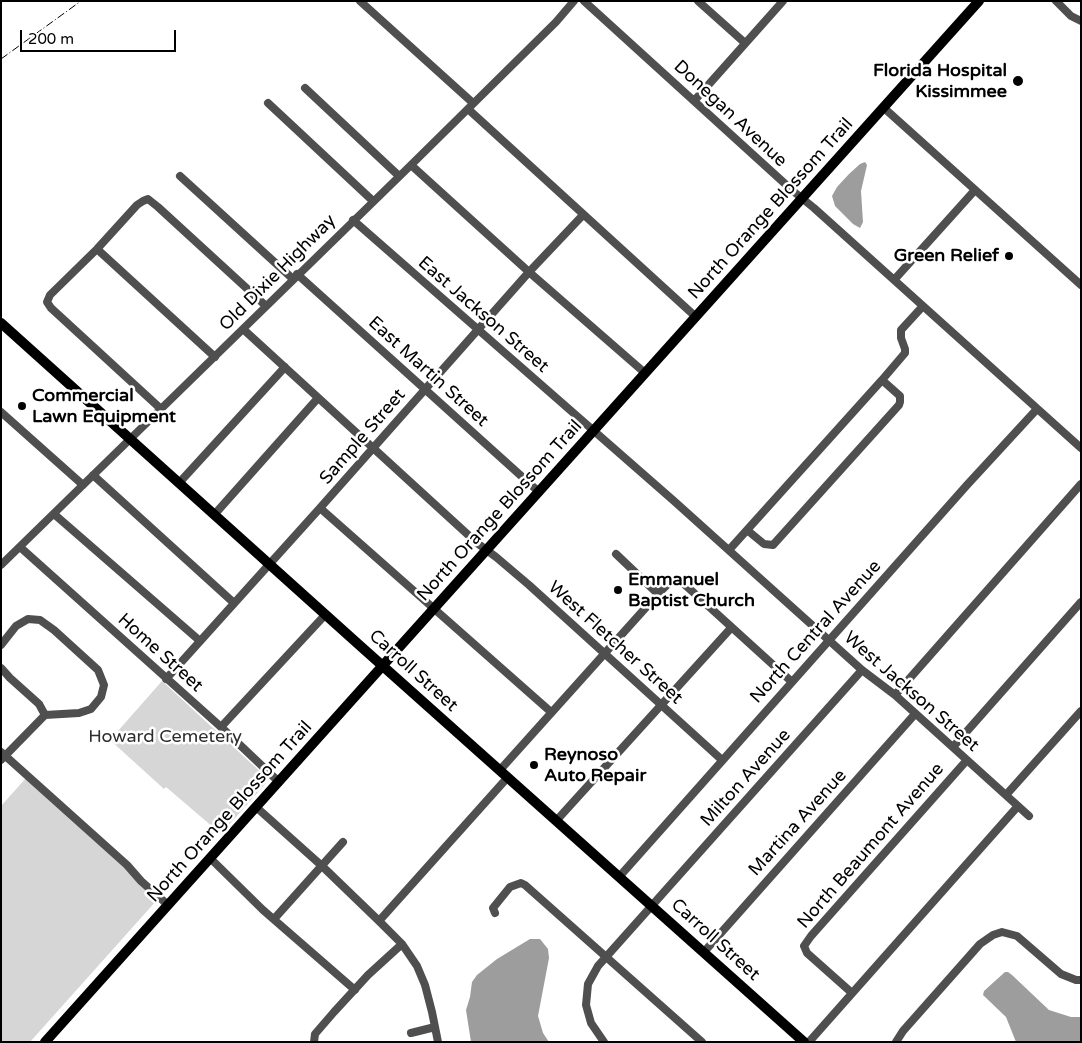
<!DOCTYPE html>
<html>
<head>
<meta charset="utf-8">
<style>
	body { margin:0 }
	#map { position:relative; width:1082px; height:1043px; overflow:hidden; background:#fff; font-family:"Varela Round",sans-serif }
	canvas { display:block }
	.frame { position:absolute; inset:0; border:2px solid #000; pointer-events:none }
	.scale { position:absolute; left:20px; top:30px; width:156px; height:22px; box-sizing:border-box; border:2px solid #000; border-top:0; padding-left:6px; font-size:15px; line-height:18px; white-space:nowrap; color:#000; -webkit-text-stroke:4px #fff; paint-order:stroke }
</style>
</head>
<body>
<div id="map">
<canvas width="1082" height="1043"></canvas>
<div class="frame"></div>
<div class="scale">200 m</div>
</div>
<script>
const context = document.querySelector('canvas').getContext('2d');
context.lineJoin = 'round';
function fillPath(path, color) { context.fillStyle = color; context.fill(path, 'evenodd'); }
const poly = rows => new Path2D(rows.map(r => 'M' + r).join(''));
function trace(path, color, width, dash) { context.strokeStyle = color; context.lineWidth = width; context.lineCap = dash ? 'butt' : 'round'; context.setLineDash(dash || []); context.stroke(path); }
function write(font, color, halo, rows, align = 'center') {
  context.font = font + ' "Varela Round",sans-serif'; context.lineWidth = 5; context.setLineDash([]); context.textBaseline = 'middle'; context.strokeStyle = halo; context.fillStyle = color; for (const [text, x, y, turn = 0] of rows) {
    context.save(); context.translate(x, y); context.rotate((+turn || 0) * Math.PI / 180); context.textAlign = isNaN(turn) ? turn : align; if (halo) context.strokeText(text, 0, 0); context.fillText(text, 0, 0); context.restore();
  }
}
fillPath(poly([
	[162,681,265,776,266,783,221,834,166,787,164,789,110,740],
	[26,778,125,867,157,900,30,1042,1,1042,1,806]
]), '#d6d6d6');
fillPath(poly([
	[865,162,867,165,861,191,863,222,860,228,853,224,835,206,832,196,837,187,849,174,860,164],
	[530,939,540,939,548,949,549,958,538,1016,543,1033,549,1042,471,1042,466,1010,470,997,472,982,477,975,497,959],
	[1005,972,1008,972,1012,975,1049,1010,1071,1017,1081,1017,1081,1042,1016,1042,1006,1017,983,995,984,991]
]), '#9d9d9d');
trace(poly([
	[360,1,473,103],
	[584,1,793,191,814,208,1081,448],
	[698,1,745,43],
	[1056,1,1071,16,1081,21],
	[305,88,399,176],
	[694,101,783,1],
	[268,103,373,201],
	[884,108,1081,285],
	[468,109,696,317],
	[411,165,529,272,645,373],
	[180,176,293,279],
	[353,220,674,501,862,670,895,695,1029,816],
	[97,249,215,357],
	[297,274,539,492],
	[894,280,975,190],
	[243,329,477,543,496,557,529,585,722,760],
	[161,409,51,308,47,302,50,295,97,249,137,205,143,201,148,199,158,207,266,306],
	[1,412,83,485],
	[93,475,234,603],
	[179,483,285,367],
	[320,508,551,712],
	[54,514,200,641],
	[214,515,318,398],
	[747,530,764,544,773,545,899,405,900,402,900,396,882,380,905,353,905,349,901,338,901,330,923,306],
	[20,547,221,727,279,782],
	[729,550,882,380],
	[616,554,658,594],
	[1,565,411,165,556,22,574,1],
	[1,645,16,626,28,619,40,620,54,630,98,670,104,685,101,697,91,709,79,713,45,715,1,760],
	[1,668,10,678,39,704,45,715],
	[166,679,320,508,529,272,583,215],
	[895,695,1081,484],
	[221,727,325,615],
	[953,747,1081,602],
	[1,752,127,865,141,881,168,905],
	[500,770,658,594,669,583,674,581,683,583,792,682],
	[1006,795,1081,711],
	[256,807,322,866,379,921,402,944,417,966,425,985,432,1012,438,1042],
	[556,821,731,628],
	[210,858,263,910,355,990],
	[619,877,967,485,1037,409],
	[495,913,493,908,510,887,521,883,525,885,702,1042],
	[274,919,343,842],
	[379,921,508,777],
	[704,952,915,714],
	[852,993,807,953,804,946,811,936,967,760],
	[411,1033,435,1027],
	[314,1042,315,1034,334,1012,368,975,402,944],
	[604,1042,591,1023,586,1005,588,984,598,966,862,670],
	[809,1042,1018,806],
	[896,1042,903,1031,980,944,993,935,1002,932,1017,936,1061,974,1076,980,1081,980]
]), '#4f4f4f', 8);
trace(poly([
	[1,323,357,643,804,1042],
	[45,1042,979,1]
]), '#000', 10);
trace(poly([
	[1,59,81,1]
]), '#000', 1, [8, 2.5, 1, 2.5]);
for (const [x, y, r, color] of [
	[1018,81,6,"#000"],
	[1009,256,5,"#000"],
	[22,406,5,"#000"],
	[618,590,5,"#000"],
	[534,765,5,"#000"]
]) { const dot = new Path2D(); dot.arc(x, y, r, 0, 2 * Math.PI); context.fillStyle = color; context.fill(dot); trace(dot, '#fff', 2); }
write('bold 18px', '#000', '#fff', [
	["Florida Hospital",1007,71,"right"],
	["Kissimmee",1007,92,"right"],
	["Green Relief",999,256,"right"],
	["Commercial",32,396],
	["Lawn Equipment",32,417],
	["Emmanuel",628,580],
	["Baptist Church",628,601],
	["Reynoso",544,755],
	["Auto Repair",544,776]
], 'left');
write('18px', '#000', '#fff', [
	["Donegan Avenue",730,114,43],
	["North Orange Blossom Trail",771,209,-48],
	["Old Dixie Highway",278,273,-45],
	["East Jackson Street",483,315,41],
	["East Martin Street",428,372,42],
	["Sample Street",363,437,-49],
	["North Orange Blossom Trail",500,511,-48],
	["North Central Avenue",816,632,-48],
	["West Fletcher Street",615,643,42],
	["Home Street",160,653,42],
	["Carroll Street",413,671,42],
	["West Jackson Street",911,692,41],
	["Milton Avenue",746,778,-48],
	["North Orange Blossom Trail",230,812,-48],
	["Martina Avenue",798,823,-48],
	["North Beaumont Avenue",871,846,-49],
	["Carroll Street",715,940,42]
]);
write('18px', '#2d2d2d', '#fff', [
	["Howard Cemetery",165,737]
]);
</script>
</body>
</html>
